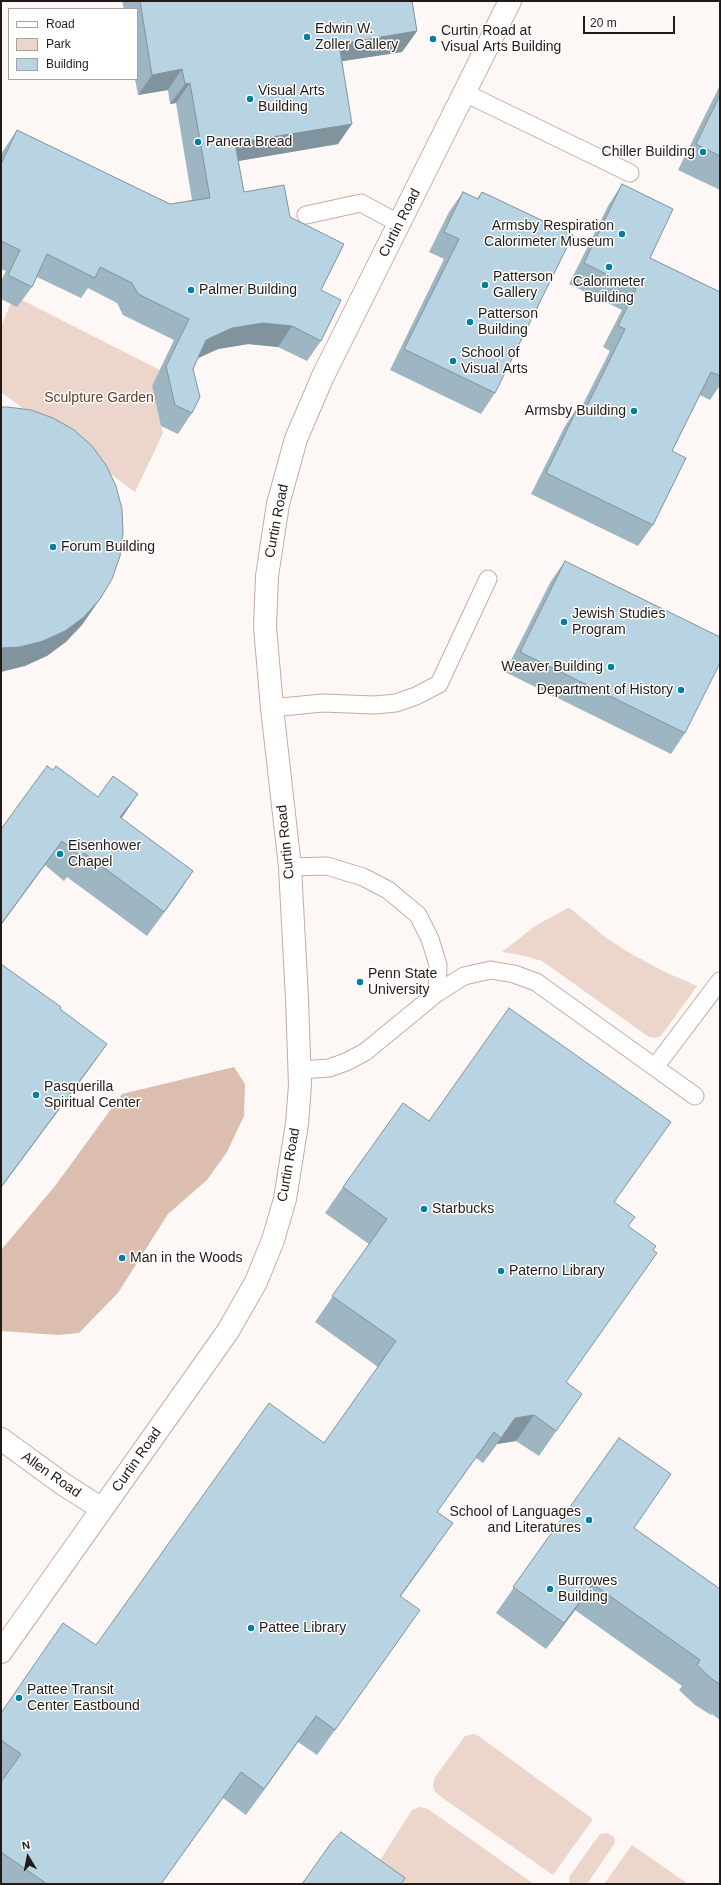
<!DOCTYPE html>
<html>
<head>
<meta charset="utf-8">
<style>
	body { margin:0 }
	#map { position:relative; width:721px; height:1885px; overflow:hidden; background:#fdf7f5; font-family:Arial,sans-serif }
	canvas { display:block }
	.frame { position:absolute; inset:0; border:2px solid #231a15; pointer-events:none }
	.legend { position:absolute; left:8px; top:8px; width:130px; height:72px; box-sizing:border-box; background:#fff; border:1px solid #a7a3a1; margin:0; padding:5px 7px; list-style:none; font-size:12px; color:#231a15 }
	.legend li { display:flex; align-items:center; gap:8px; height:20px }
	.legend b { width:20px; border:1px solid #a7a3a1 }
	.north { position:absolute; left:8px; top:1837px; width:40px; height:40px; -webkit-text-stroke:3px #fff; paint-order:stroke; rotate:350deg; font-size:11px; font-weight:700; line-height:16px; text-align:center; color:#231a15 }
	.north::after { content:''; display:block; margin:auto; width:14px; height:18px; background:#231a15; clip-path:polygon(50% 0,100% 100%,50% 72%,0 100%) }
	.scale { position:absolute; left:583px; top:16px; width:92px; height:18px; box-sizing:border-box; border:2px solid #231a15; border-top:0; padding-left:5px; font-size:12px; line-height:14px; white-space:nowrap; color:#231a15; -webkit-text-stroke:3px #fff; paint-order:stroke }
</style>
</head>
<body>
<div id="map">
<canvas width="721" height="1885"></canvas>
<div class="frame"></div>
<ul class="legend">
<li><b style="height:5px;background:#fff"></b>Road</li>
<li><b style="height:11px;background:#ecd5cb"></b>Park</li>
<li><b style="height:11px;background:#b8d3e1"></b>Building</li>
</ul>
<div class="north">N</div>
<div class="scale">20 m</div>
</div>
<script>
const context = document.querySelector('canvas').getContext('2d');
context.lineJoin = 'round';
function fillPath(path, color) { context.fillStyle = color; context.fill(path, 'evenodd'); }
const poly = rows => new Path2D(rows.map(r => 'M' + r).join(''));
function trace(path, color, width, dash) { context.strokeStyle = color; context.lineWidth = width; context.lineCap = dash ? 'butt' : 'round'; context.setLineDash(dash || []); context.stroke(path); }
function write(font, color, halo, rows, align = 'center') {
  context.font = font + ' Arial,sans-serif'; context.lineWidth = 3; context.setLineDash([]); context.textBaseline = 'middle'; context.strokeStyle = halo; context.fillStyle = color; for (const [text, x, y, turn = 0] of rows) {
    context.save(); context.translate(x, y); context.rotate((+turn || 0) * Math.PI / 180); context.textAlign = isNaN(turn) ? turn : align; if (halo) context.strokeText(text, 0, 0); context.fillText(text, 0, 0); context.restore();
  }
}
fillPath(poly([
	[14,296,160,370,152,386,163,433,135,492,1,392,1,326],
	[568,908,571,909,605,937,628,952,663,971,697,986,661,1036,655,1038,649,1037,542,961,525,956,502,952,535,926],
	[473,1734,477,1735,593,1819,553,1875,437,1794,434,1790,433,1785,435,1777,465,1736],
	[420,1807,428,1809,534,1884,365,1884,412,1810],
	[607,1833,614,1837,615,1843,587,1884,570,1884,569,1877,600,1834],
	[632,1845,688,1884,604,1884]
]), '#ecd5cb');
fillPath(poly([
	[234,1067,245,1084,244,1116,227,1152,207,1180,168,1214,118,1293,79,1333,58,1335,1,1331,1,1250,55,1186,122,1094]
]), '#dcbeb0');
const service = poly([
	[465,93,630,173],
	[306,215,361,203,400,224],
	[272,708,322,703,375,705,396,703,416,696,439,684,488,579],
	[290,867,327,866,363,877,388,890,418,915,430,939,438,965,437,993],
	[655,1067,720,981],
	[300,1070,329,1068,346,1062,365,1052,437,993,464,976,491,970,514,974,536,982,695,1096]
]);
const minor = poly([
	[1,1439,63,1484,102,1509],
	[1,1652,228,1331,256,1282,273,1240,285,1199,297,1124,300,1085,297,999,290,867,272,708,265,627,267,576,278,504,296,439,323,376,510,1]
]);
trace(service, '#c6aca0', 19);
trace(minor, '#c6aca0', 24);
trace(service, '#fff', 17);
trace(minor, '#fff', 22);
fillPath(poly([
	[122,1,412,1,417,31,402,52,342,61,338,144,238,161,244,192,290,217,321,290,321,341,307,361,278,347,248,344,218,349,198,358,193,369,192,413,178,434,161,426,152,386,174,340,123,315,117,303,88,288,81,298,37,277,32,287,17,307,1,299,1,281,6,271,1,269,1,155,3,151,17,130,170,204,192,200,176,103,170,104,168,90,138,95,135,79,137,79,137,9,124,9],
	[720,85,720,190,678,170],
	[622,184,650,258,720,292,720,385,710,400,700,395,672,451,653,525,638,546,531,494,565,426,579,405,582,406,610,351,603,347,622,310,569,284,608,206],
	[463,192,477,199,482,192,495,393,481,414,390,370,444,259,429,252,449,212],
	[565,561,685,733,671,754,505,672,551,581],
	[121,818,193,871,147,936,67,877,64,881,45,865,1,925,1,829],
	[429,1121,614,1203,628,1226,566,1382,582,1394,539,1456,516,1441,497,1444,483,1463,476,1458,437,1512,435,1549,401,1596,402,1635,317,1755,298,1742,246,1815,223,1798,161,1884,1,1884,1,1782,3,1779,1,1778,1,1713,96,1645,324,1443,378,1367,315,1322,369,1244,325,1213,343,1187],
	[619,1438,634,1528,720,1589,720,1720,712,1714,711,1715,695,1705,679,1690,682,1686,575,1610,546,1649,496,1613]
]), '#9eb5c2');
fillPath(poly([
	[417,31,402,52,324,64,339,44],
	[182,69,168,90,138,95,152,75],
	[190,83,176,103,170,104,185,84],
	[352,124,338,144,221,164,235,143],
	[263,323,292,326,278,347,248,344,218,349,192,361,206,340,232,328],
	[100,599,82,625,66,642,47,656,25,666,1,672,1,648],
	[138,794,121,819,120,817],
	[62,841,45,865,1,925,1,924],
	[193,871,177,895,147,936,164,912],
	[107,1044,90,1068,1,1188,1,1187],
	[534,1415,516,1441,497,1444,483,1463,515,1418],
	[593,1584,575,1610,546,1649,564,1623],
	[420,1610,402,1635,317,1755,335,1730],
	[316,1716,298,1742,246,1815,264,1789]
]), '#81949e');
const building = poly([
	[140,1,412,1,417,31,339,44,352,124,235,143,244,192,284,185,290,217,344,244,321,290,341,300,321,341,292,326,263,323,232,328,206,340,193,369,200,397,192,413,175,405,166,366,189,319,138,294,132,283,100,267,95,278,47,254,32,287,8,275,20,250,1,241,1,164,17,130,170,204,210,198,190,83,185,84,182,69,152,75,140,1],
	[720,95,720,156,696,144,720,95],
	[622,184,673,209,650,258,720,292,720,376,711,372,672,451,686,458,653,525,546,473,579,405,586,408,625,329,618,326,636,289,584,263,622,184],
	[463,192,478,199,482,192,573,235,495,393,404,349,459,239,444,232,463,192],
	[1,407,8,407,31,410,53,418,74,430,92,446,106,465,116,486,122,509,123,533,120,556,112,579,100,599,84,617,65,631,43,641,20,647,1,648,1,407],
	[565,561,720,637,720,663,685,733,520,652,565,561],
	[47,766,53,770,56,766,98,797,113,776,138,794,120,817,193,871,164,912,84,853,81,856,62,841,1,924,1,829,47,766],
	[1,964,61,1007,60,1009,107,1044,1,1187,1,964],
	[509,1008,671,1122,614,1202,635,1217,628,1226,656,1246,653,1250,657,1253,566,1382,582,1394,556,1431,534,1415,515,1418,501,1438,494,1432,437,1512,453,1523,400,1596,420,1610,335,1730,316,1716,264,1789,241,1772,161,1884,47,1884,1,1852,1,1782,21,1754,1,1740,1,1713,63,1623,96,1645,269,1403,324,1443,396,1341,332,1296,387,1219,343,1187,403,1103,429,1121,509,1008],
	[619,1438,671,1474,634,1528,720,1589,720,1684,713,1680,697,1665,700,1660,593,1584,564,1623,513,1587,619,1438],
	[341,1832,405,1878,401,1884,302,1884,331,1843,341,1832]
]);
fillPath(building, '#b8d3e1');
trace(building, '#81949e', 1);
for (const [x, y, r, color] of [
	[307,37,4,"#017ea4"],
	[433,39,4,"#017ea4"],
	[250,99,4,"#017ea4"],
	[198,142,4,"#017ea4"],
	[703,152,4,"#017ea4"],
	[622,234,4,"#017ea4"],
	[609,267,4,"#017ea4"],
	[485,285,4,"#017ea4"],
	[191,290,4,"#017ea4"],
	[470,322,4,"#017ea4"],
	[453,361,4,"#017ea4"],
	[634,411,4,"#017ea4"],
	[53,547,4,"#017ea4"],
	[564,622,4,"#017ea4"],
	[611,667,4,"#017ea4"],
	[681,690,4,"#017ea4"],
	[60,854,4,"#017ea4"],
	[360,982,4,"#017ea4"],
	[36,1095,4,"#017ea4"],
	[424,1209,4,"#017ea4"],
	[122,1258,4,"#017ea4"],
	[501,1271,4,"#017ea4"],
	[589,1520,4,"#017ea4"],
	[550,1589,4,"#017ea4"],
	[251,1628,4,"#017ea4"],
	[19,1698,4,"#017ea4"]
]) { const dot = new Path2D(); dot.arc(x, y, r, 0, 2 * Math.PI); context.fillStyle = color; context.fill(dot); trace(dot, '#fff', 1.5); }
write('14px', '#231a15', '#fff', [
	["Edwin W.",315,29],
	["Zoller Gallery",315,45],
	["Curtin Road at",441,31],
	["Visual Arts Building",441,47],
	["Visual Arts",258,91],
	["Building",258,107],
	["Panera Bread",206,142],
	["Chiller Building",695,152,"right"],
	["Armsby Respiration",614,226,"right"],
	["Calorimeter Museum",614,242,"right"],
	["Patterson",493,277],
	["Gallery",493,293],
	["Calorimeter",609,282,"center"],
	["Building",609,298,"center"],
	["Palmer Building",199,290],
	["Patterson",478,314],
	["Building",478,330],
	["School of",461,353],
	["Visual Arts",461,369],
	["Armsby Building",626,411,"right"],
	["Forum Building",61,547],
	["Jewish Studies",572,614],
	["Program",572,630],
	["Weaver Building",603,667,"right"],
	["Department of History",673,690,"right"],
	["Eisenhower",68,846],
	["Chapel",68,862],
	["Penn State",368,974],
	["University",368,990],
	["Pasquerilla",44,1087],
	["Spiritual Center",44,1103],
	["Starbucks",432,1209],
	["Man in the Woods",130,1258],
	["Paterno Library",509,1271],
	["School of Languages",581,1512,"right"],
	["and Literatures",581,1528,"right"],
	["Burrowes",558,1581],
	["Building",558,1597],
	["Pattee Library",259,1628],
	["Pattee Transit",27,1690],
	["Center Eastbound",27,1706]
], 'left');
write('14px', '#231a15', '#fff', [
	["Curtin Road",400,223,-63],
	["Curtin Road",277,521,-79],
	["Curtin Road",286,842,-96],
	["Curtin Road",289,1165,-80],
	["Curtin Road",137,1460,-55],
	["Allen Road",51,1475,35]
]);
write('14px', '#673c26', '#fff', [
	["Sculpture Garden",99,398]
]);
</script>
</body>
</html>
